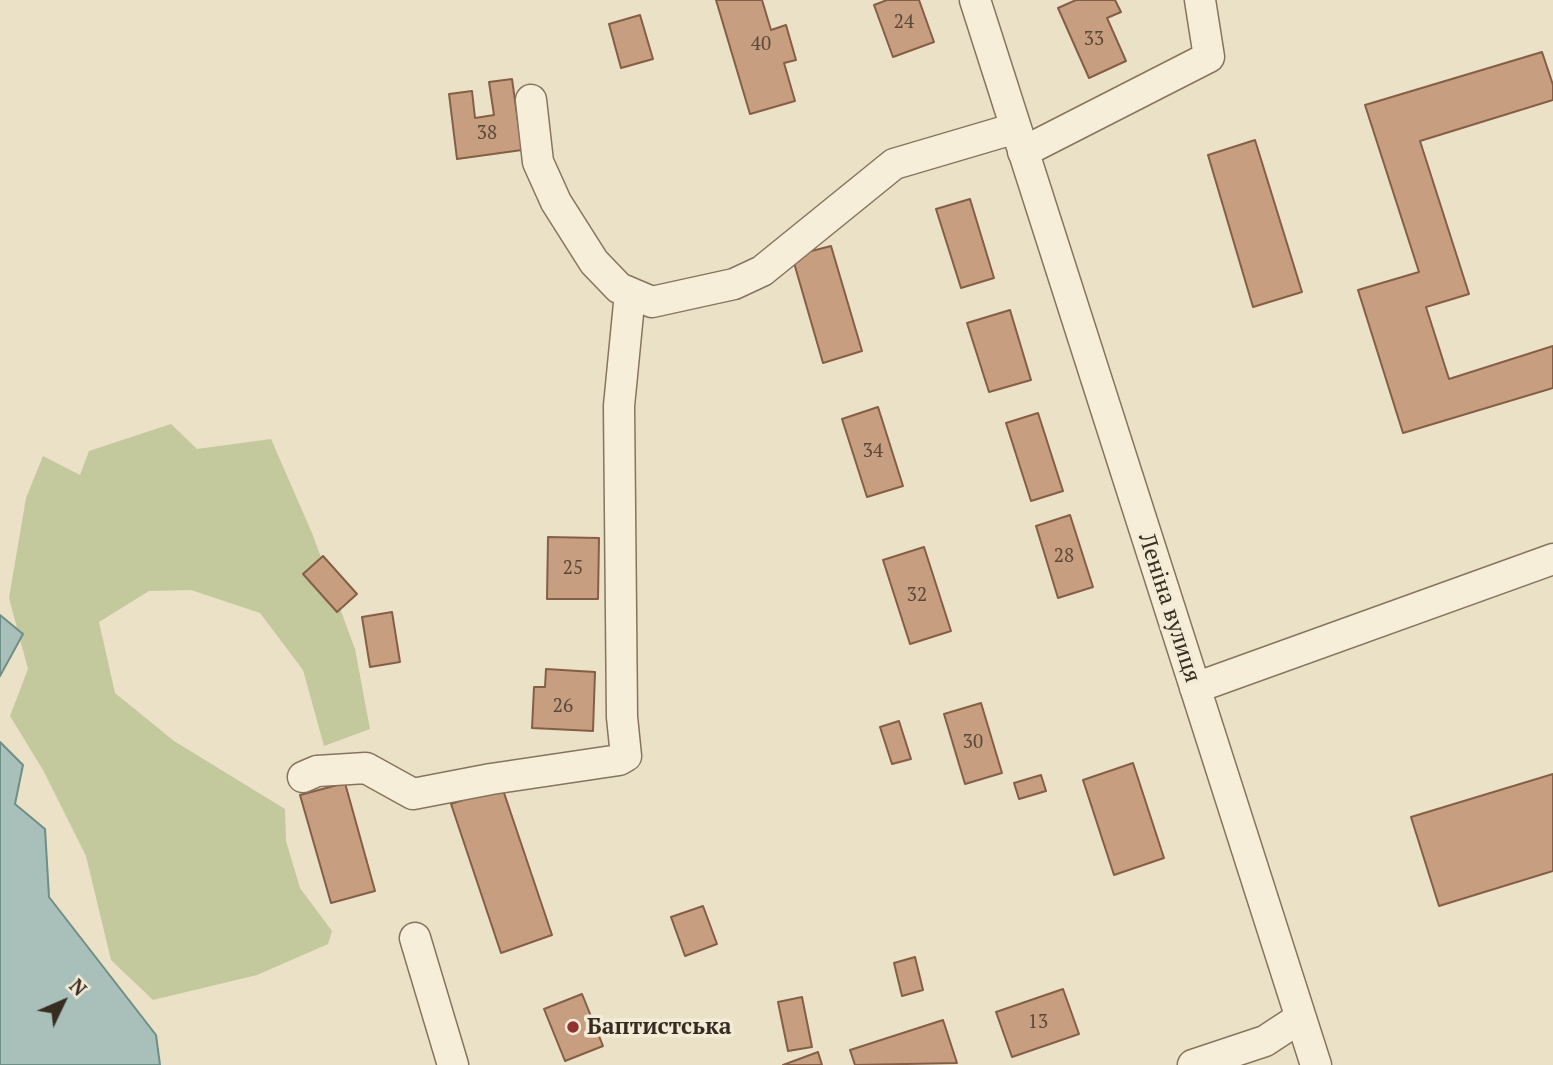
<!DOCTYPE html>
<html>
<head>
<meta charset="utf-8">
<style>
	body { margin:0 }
	#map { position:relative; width:1553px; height:1065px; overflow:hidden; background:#ebe1c7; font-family:"PT Serif",serif }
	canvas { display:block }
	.north { position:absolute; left:28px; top:967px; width:70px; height:70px; -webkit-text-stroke:5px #f3ebd6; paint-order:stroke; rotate:46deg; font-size:19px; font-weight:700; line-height:28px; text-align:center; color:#372c20 }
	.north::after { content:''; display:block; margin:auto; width:24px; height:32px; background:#372c20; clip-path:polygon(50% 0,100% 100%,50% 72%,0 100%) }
</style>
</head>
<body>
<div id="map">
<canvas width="1553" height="1065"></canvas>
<div class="north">N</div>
</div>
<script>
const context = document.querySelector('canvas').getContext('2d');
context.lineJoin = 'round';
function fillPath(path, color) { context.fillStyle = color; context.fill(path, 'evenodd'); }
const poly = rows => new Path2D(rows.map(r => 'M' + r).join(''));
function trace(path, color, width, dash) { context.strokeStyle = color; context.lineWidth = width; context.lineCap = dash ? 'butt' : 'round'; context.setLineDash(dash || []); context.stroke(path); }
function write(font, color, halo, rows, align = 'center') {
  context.font = font + ' "PT Serif",serif'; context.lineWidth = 7; context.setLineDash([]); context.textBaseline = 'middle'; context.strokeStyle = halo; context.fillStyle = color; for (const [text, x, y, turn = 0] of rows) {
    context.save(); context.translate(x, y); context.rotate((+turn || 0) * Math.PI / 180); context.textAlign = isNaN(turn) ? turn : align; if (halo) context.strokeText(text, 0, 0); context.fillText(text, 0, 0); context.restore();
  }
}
fillPath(poly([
	[171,424,197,449,271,439,312,533,355,649,370,729,324,746,303,670,260,613,191,590,149,591,99,622,115,693,174,741,285,809,286,841,300,888,332,931,328,944,257,975,153,1000,111,960,86,856,43,770,10,716,28,669,9,598,26,498,43,456,80,475,89,451]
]), '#c3c99c');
const water = poly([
	[0,615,23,634,0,676,0,615],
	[0,742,23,765,15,804,45,829,49,897,156,1035,160,1065,0,1065,0,742]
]);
fillPath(water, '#a8c0b9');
trace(water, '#6f8e86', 2);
const building = poly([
	[716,0,762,0,771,30,786,25,796,60,784,63,795,101,750,114,716,0],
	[887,0,919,0,934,42,893,57,874,5,887,0],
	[1076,0,1115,0,1121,12,1107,18,1126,61,1089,78,1058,8,1076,0],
	[640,15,653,59,621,68,609,24,640,15],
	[1542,52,1553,85,1553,100,1420,141,1469,294,1426,307,1449,379,1553,346,1553,388,1403,433,1358,290,1419,272,1365,105,1542,52],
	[512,79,522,150,457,159,449,94,472,91,475,118,494,115,489,82,512,79],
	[1255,140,1302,292,1253,307,1208,155,1255,140],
	[970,199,994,278,961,288,936,209,970,199],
	[831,246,862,351,823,363,792,256,831,246],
	[1010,310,1031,380,989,392,967,323,1010,310],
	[878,407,903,486,867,497,842,419,878,407],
	[1038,413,1063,491,1031,501,1006,423,1038,413],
	[1070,515,1093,587,1058,598,1036,526,1070,515],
	[548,537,599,538,598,599,547,599,548,537],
	[924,547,951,631,910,644,883,560,924,547],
	[323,556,357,594,337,612,303,574,323,556],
	[392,612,400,662,370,667,362,617,392,612],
	[546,669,595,672,593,731,532,728,534,687,545,687,546,669],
	[981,703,1002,773,965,784,944,714,981,703],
	[899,721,911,759,892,764,880,727,899,721],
	[1133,763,1164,858,1114,875,1083,780,1133,763],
	[1553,774,1553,871,1439,906,1411,817,1553,774],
	[1041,775,1046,791,1019,799,1014,783,1041,775],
	[345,783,375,891,331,903,300,795,345,783],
	[502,787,552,935,501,953,451,804,502,787],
	[703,906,717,944,685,956,671,917,703,906],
	[915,957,923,990,902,996,894,963,915,957],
	[1063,989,1079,1034,1012,1057,996,1012,1063,989],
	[582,994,603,1046,565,1061,544,1009,582,994],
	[802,997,812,1047,788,1051,778,1002,802,997],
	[943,1020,957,1063,855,1065,850,1050,943,1020],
	[818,1052,822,1065,783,1065,818,1052]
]);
fillPath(building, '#c79e80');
trace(building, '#845f45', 2);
const minor = poly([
	[975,0,1316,1065],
	[531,100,538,162,556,202,594,262,619,288,652,302,734,284,762,271,894,164,1016,128],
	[1023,152,1209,57,1200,0],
	[1195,688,1553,559],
	[303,777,317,771,366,768,413,794,491,779,619,760,626,756,622,717,619,406,630,293],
	[415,938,453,1065],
	[1193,1065,1265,1041,1300,1018]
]);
trace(minor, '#86745e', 33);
trace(minor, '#f7eeda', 30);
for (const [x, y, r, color] of [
	[573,1027,7,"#913232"]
]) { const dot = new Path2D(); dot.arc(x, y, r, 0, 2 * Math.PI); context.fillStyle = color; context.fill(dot); trace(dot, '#f3ebd6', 2.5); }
write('19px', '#5b4838', null, [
	["24",904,23],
	["33",1094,40],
	["40",761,45],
	["38",487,134],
	["34",873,452],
	["28",1064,557],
	["25",573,569],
	["32",917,596],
	["26",563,707],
	["30",973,743],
	["13",1038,1023]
]);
write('23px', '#372c20', '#f3ebd6', [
	["Леніна вулиця",1169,608,72]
]);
write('bold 23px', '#372c20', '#f3ebd6', [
	["Баптистська",587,1027]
], 'left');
</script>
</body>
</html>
